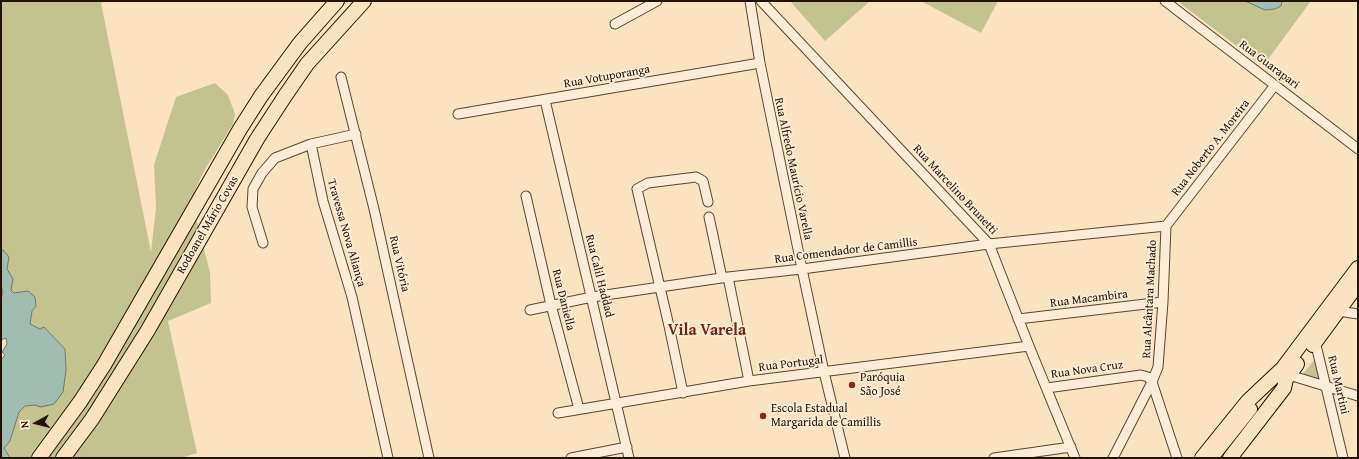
<!DOCTYPE html>
<html>
<head>
<meta charset="utf-8">
<style>
	body { margin:0 }
	#map { position:relative; width:1359px; height:459px; overflow:hidden; background:#fce3c0; font-family:"Gentium Book Plus",serif }
	canvas { display:block }
	.frame { position:absolute; inset:0; border:2px solid #241200; pointer-events:none }
	.north { position:absolute; left:16px; top:403px; width:40px; height:40px; -webkit-text-stroke:3px #fdedd6; paint-order:stroke; rotate:263deg; font-size:11px; font-weight:700; line-height:16px; text-align:center; color:#241200 }
	.north::after { content:''; display:block; margin:auto; width:14px; height:18px; background:#241200; clip-path:polygon(50% 0,100% 100%,50% 72%,0 100%) }
</style>
</head>
<body>
<div id="map">
<canvas width="1359" height="459"></canvas>
<div class="frame"></div>
<div class="north">N</div>
</div>
<script>
const context = document.querySelector('canvas').getContext('2d');
context.lineJoin = 'round';
function fillPath(path, color) { context.fillStyle = color; context.fill(path, 'evenodd'); }
const poly = rows => new Path2D(rows.map(r => 'M' + r).join(''));
function trace(path, color, width, dash) { context.strokeStyle = color; context.lineWidth = width; context.lineCap = dash ? 'butt' : 'round'; context.setLineDash(dash || []); context.stroke(path); }
function write(font, color, halo, rows, align = 'center') {
  context.font = font + ' "Gentium Book Plus",serif'; context.lineWidth = 3.5; context.setLineDash([]); context.textBaseline = 'middle'; context.strokeStyle = halo; context.fillStyle = color; for (const [text, x, y, turn = 0] of rows) {
    context.save(); context.translate(x, y); context.rotate((+turn || 0) * Math.PI / 180); context.textAlign = isNaN(turn) ? turn : align; if (halo) context.strokeText(text, 0, 0); context.fillText(text, 0, 0); context.restore();
  }
}
fillPath(poly([
	[1,1,107,1,101,3,151,252,156,208,154,165,176,97,215,83,228,95,235,114,233,124,204,171,191,199,210,272,211,303,168,321,197,453,181,458,10,458,6,454,4,448,10,441,19,412,25,406,35,405,41,407,66,370,65,349,44,327,40,330,30,325,32,311,36,306,28,291,14,293,11,290,13,279,7,269,9,257,1,251],
	[790,1,870,1,825,41],
	[921,1,998,1,981,33],
	[1177,1,1245,1,1265,10,1275,9,1280,6,1282,1,1311,1,1263,66],
	[1315,359,1320,382,1302,375]
]), '#c3c390');
const water = poly([
	[1245,1,1282,1,1281,6,1275,9,1265,10,1245,1],
	[3,250,9,257,7,269,13,279,11,290,14,293,28,291,35,297,36,306,32,311,30,324,40,329,44,327,65,349,66,370,63,392,54,404,41,407,35,405,25,406,19,412,10,441,4,448,10,458,1,458,1,360,5,355,2,352,7,344,6,338,1,340,1,299,3,292,1,285,1,251,3,250]
]);
fillPath(water, '#9fbeb1');
trace(water, '#6e796a', 1);
const minor = poly([
	[750,1,760,63,802,269,824,372,845,458],
	[761,1,989,244,1029,346,1075,458],
	[1165,1,1358,149],
	[615,24,657,1],
	[341,77,374,209,429,458],
	[545,100,629,458],
	[458,114,760,63],
	[311,144,356,134],
	[526,196,551,305,579,409],
	[709,217,722,278],
	[1166,226,1275,85],
	[263,243,252,207,253,189,262,173,275,158,311,144,323,201,352,297,388,458],
	[728,277,749,381],
	[530,310,592,297,728,277,802,269,989,244,1166,226],
	[1338,311,1358,314],
	[1018,319,1163,302],
	[1315,341,1343,458],
	[1289,375,1358,396],
	[1047,388,1141,375,1148,377,1152,382,1177,458],
	[683,393,669,326,637,189,648,183,696,177,703,181,708,202],
	[558,413,749,381,1029,346],
	[571,458,627,447],
	[994,458,1071,447],
	[1113,458,1152,382,1158,367,1163,302,1166,226]
]);
const major = poly([
	[1212,458,1251,409]
]);
const highway = poly([
	[1313,345,1355,288],
	[39,458,80,402,104,365,240,129,261,96,300,43,337,1],
	[63,458,92,419,148,330,257,139,285,96,307,64,364,1],
	[1202,458,1248,401,1283,368,1358,268],
	[1230,458,1284,388,1286,379,1297,364]
]);
trace(minor, '#5a4630', 11);
trace(major, '#241200', 14);
trace(highway, '#241200', 16);
trace(minor, '#fdedd6', 9);
trace(major, '#fce3c0', 12);
trace(highway, '#fce3c0', 14);
for (const [x, y, r, color] of [
	[852,385,4,"#8f2418"],
	[763,416,4,"#8f2418"]
]) { const dot = new Path2D(); dot.arc(x, y, r, 0, 2 * Math.PI); context.fillStyle = color; context.fill(dot); trace(dot, '#fdedd6', 1.5); }
write('12px', '#241200', '#fdedd6', [
	["Rua Guarapari",1269,65,37],
	["Rua Votuporanga",607,77,-10],
	["Rua Noberto A. Moreira",1211,148,-52],
	["Rua Alfredo Maurício Varella",793,169,78],
	["Rua Marcelino Brunetti",955,190,47],
	["Rodoanel Mário Covas",208,225,-60],
	["Travessa Nova Aliança",346,233,74],
	["Rua Comendador de Camillis",846,251,-7],
	["Rua Vitória",399,264,77],
	["Rua Calil Haddad",599,276,76],
	["Rua Macambira",1089,299,-7],
	["Rua Alcântara Machado",1150,299,-87],
	["Rua Daniella",563,300,76],
	["Rua Portugal",791,364,-7],
	["Rua Nova Cruz",1087,370,-8],
	["Rua Martini",1338,385,77]
]);
write('12px', '#241200', '#fdedd6', [
	["Paróquia",860,378],
	["São José",860,392],
	["Escola Estadual",771,409],
	["Margarida de Camillis",771,423]
], 'left');
write('bold 16px', '#7a1f14', '#fdedd6', [
	["Vila Varela",707,331]
]);
</script>
</body>
</html>
